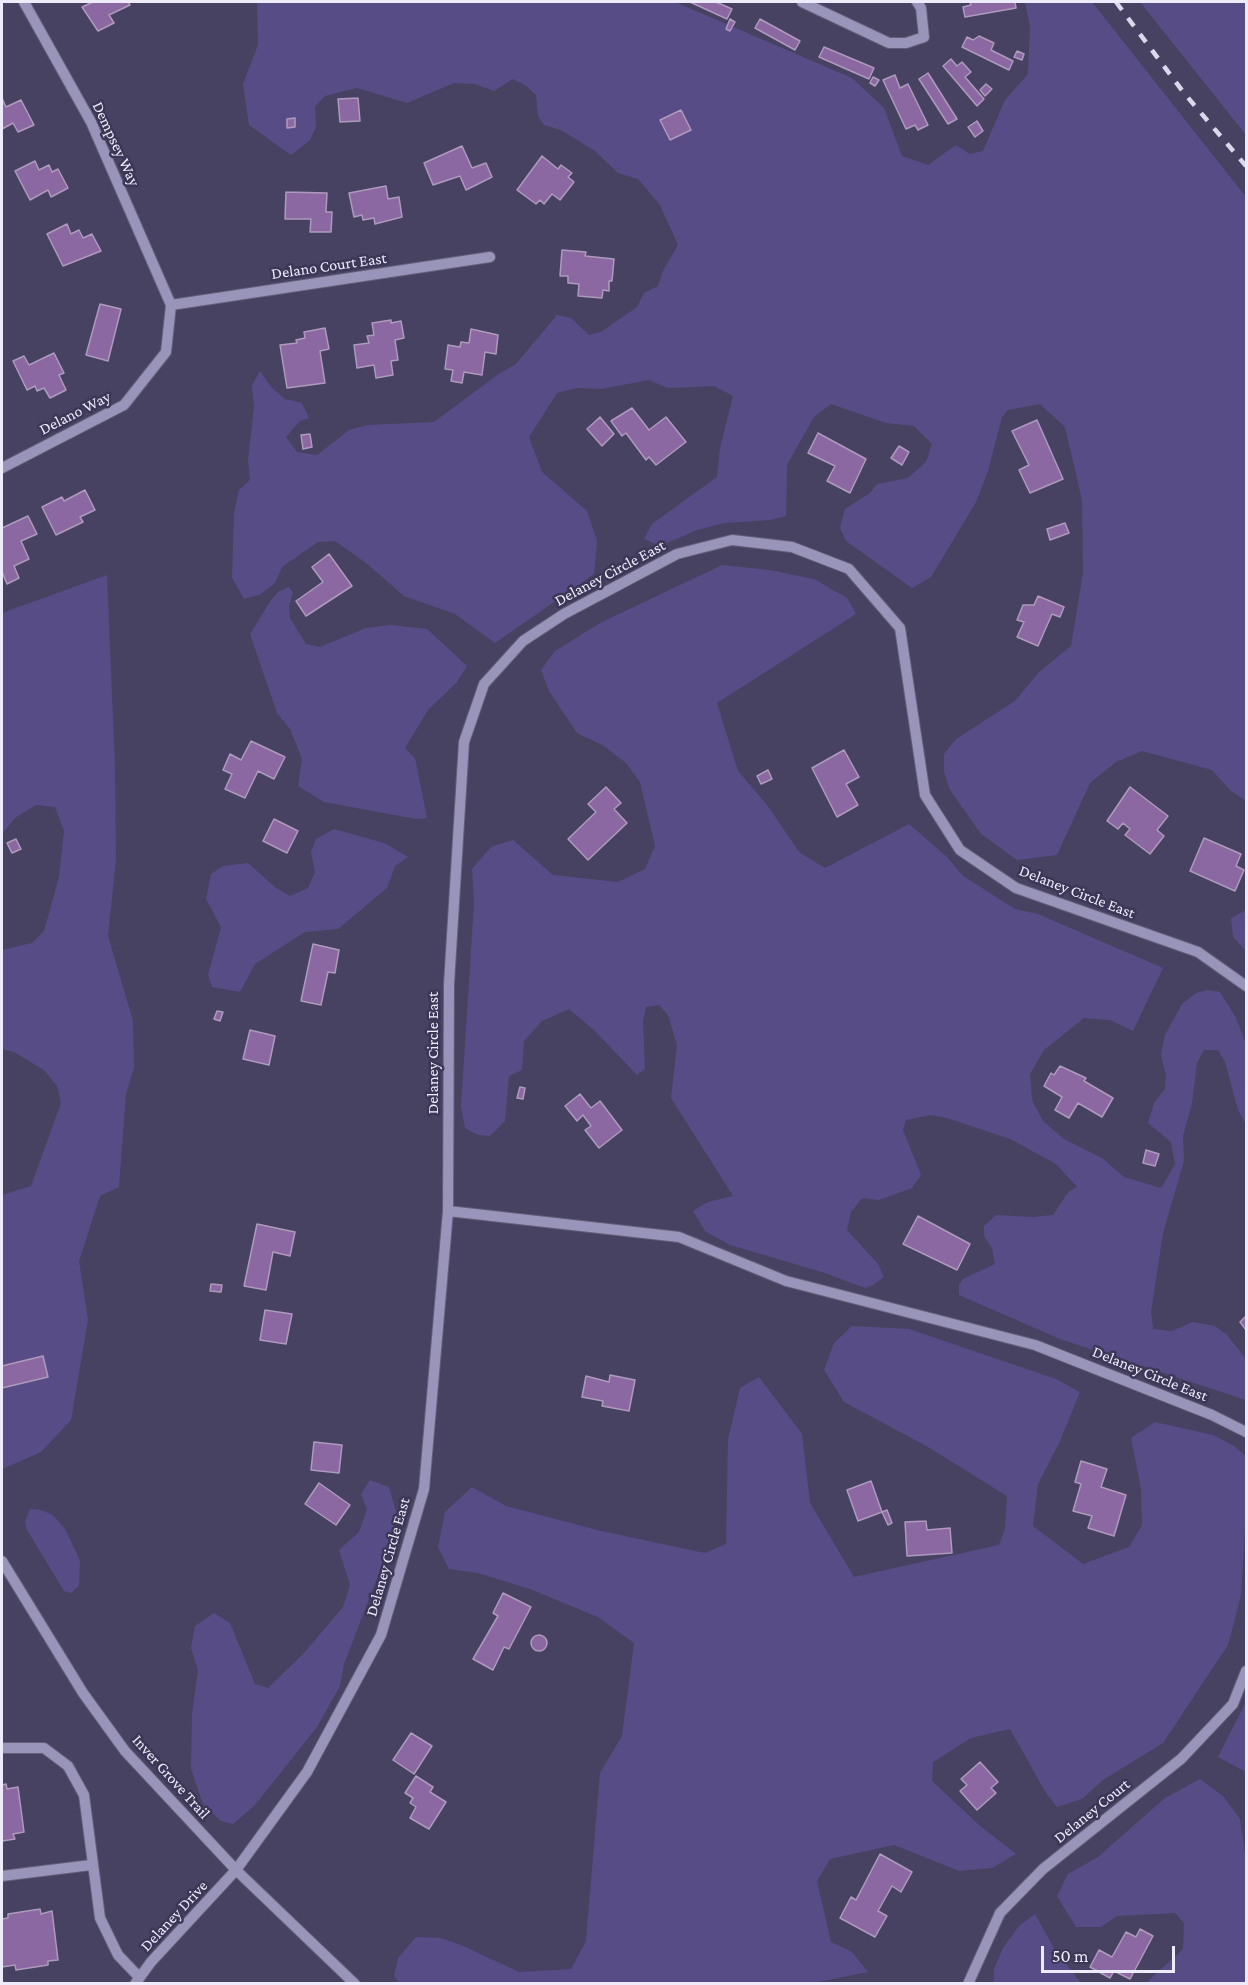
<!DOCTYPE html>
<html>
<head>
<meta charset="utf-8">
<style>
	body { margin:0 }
	#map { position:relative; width:1248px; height:1985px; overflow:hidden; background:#474262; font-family:"Crimson Pro",serif }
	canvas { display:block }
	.frame { position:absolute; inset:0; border:3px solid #eeecfc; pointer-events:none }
	.scale { position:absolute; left:1041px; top:1946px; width:134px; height:27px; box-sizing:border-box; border:3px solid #eeecfc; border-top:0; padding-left:8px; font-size:18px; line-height:21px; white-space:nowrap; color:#eeecfc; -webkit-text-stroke:4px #3c3757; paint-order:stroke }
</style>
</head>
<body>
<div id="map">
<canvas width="1248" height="1985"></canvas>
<div class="frame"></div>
<div class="scale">50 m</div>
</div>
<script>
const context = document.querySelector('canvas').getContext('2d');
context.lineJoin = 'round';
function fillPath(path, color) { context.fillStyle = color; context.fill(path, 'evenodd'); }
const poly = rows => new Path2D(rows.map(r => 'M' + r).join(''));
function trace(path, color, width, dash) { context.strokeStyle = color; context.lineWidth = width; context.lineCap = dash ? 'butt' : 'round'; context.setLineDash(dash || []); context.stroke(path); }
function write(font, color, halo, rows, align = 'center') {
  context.font = font + ' "Crimson Pro",serif'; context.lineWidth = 5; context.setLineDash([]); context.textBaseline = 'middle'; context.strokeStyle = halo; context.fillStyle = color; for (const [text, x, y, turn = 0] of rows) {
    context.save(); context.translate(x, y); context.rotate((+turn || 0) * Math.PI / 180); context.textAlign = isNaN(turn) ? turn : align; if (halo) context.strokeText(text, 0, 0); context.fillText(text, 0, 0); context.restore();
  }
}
fillPath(poly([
	[257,2,675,2,852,78,884,108,902,156,928,165,956,145,970,154,983,151,1005,100,1028,74,1030,27,1025,2,1092,2,1246,197,1246,801,1231,791,1212,770,1142,751,1116,762,1090,783,1057,855,1017,860,981,834,950,790,944,772,944,754,956,739,1015,701,1039,672,1071,646,1083,573,1082,500,1065,427,1040,404,1008,410,1002,417,988,471,976,502,931,577,912,588,846,541,840,528,845,509,870,493,877,484,908,478,926,462,932,444,914,426,886,423,831,404,814,417,787,465,786,516,770,520,724,523,697,530,660,546,644,539,652,524,717,477,720,448,733,396,714,386,668,388,649,380,601,389,577,388,557,393,529,437,542,472,587,511,597,541,594,574,495,643,455,614,404,596,366,563,335,541,318,542,282,567,275,583,261,594,244,599,232,578,234,513,239,490,250,480,248,460,254,407,252,385,260,371,272,388,285,399,302,403,309,418,300,421,286,437,297,452,317,455,349,430,368,425,434,422,500,373,516,364,557,315,571,318,589,335,601,332,637,307,644,293,658,286,663,271,678,245,660,205,638,179,618,173,595,151,561,130,544,125,538,116,536,95,525,85,513,79,494,91,475,84,454,83,407,103,357,88,325,96,315,106,316,127,310,140,291,155,249,125,243,84,258,45],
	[1140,2,1246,2,1246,135],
	[722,565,770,570,814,579,847,598,856,614,717,703,738,771,767,805,800,853,825,868,909,824,947,857,963,876,1015,909,1038,914,1163,968,1133,1031,1110,1020,1084,1018,1044,1050,1030,1074,1032,1100,1043,1121,1064,1139,1102,1158,1124,1177,1161,1188,1175,1164,1171,1142,1148,1123,1154,1103,1165,1089,1166,1075,1161,1055,1165,1035,1182,1004,1196,993,1208,990,1220,992,1236,1018,1246,1044,1246,1125,1238,1110,1225,1062,1218,1050,1204,1050,1197,1063,1192,1103,1183,1136,1184,1161,1163,1233,1151,1312,1153,1329,1172,1331,1193,1322,1215,1326,1227,1335,1246,1359,1246,1400,1060,1339,959,1295,959,1285,963,1279,995,1264,992,1248,984,1236,984,1226,996,1215,1033,1217,1053,1215,1069,1191,1077,1187,1056,1164,1010,1139,947,1118,931,1115,906,1120,903,1130,921,1175,912,1188,879,1200,862,1198,851,1212,847,1230,878,1264,884,1277,873,1285,865,1288,822,1272,730,1245,705,1231,693,1211,708,1202,733,1196,671,1098,677,1045,668,1015,659,1005,646,1007,643,1022,645,1069,637,1075,594,1030,569,1009,542,1021,524,1041,522,1070,509,1076,505,1121,490,1136,478,1135,465,1128,461,1107,474,903,472,869,491,847,513,840,553,875,618,882,645,869,655,846,640,782,626,763,604,746,577,733,549,691,541,670,555,651,600,623],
	[107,575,115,768,116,859,108,936,133,1021,134,1068,126,1094,119,1187,100,1196,79,1261,88,1320,71,1420,41,1452,2,1469,2,1195,31,1186,61,1103,57,1086,44,1070,14,1052,2,1049,2,950,32,943,44,931,59,877,64,831,55,807,36,805,15,818,2,834,2,613],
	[289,587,293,592,289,606,290,618,306,644,320,647,366,628,390,625,427,629,467,666,457,682,428,710,405,748,415,758,427,818,416,819,324,802,298,786,302,759,290,729,277,713,250,634,269,603,278,592],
	[334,829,384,843,408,857,395,866,387,888,338,929,305,932,255,964,240,992,212,987,208,975,221,927,206,899,211,874,223,866,248,863,276,888,290,896,308,888,315,872,311,852,316,839],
	[1246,910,1246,951,1233,937,1231,918],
	[852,1326,909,1329,1056,1379,1080,1392,1060,1441,1038,1484,1033,1526,1083,1564,1129,1547,1142,1525,1141,1489,1131,1438,1155,1422,1213,1435,1234,1446,1246,1456,1246,1514,1241,1595,1228,1645,1163,1743,1103,1780,1082,1799,1057,1807,1046,1793,1010,1729,971,1738,933,1762,932,1781,979,1825,1016,1854,992,1868,959,1871,894,1845,830,1859,817,1881,831,1942,852,1952,868,1972,808,1984,399,1983,394,1976,398,1958,416,1937,441,1938,461,1945,519,1972,571,1969,586,1941,600,1773,622,1736,634,1643,598,1617,530,1589,478,1573,449,1569,438,1547,445,1512,472,1487,506,1506,601,1531,705,1553,726,1544,728,1439,740,1388,759,1377,802,1434,810,1503,854,1577,999,1545,1005,1529,1007,1496,928,1447,844,1402,824,1370,834,1343],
	[370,1480,389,1487,396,1512,392,1539,344,1664,340,1686,317,1727,255,1805,233,1824,221,1821,203,1804,191,1769,192,1714,198,1670,191,1648,195,1626,214,1613,230,1623,255,1684,268,1688,304,1653,343,1607,350,1585,339,1550,359,1532,367,1509,361,1494],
	[30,1509,41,1510,53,1515,65,1529,77,1554,80,1562,79,1586,71,1593,64,1591,27,1530,25,1521],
	[1246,1702,1246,1772,1218,1757],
	[1200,1779,1223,1796,1240,1819,1246,1860,1246,1983,1146,1983,1183,1949,1184,1923,1175,1913,1117,1916,1101,1927,1076,1927,1057,1896,1068,1874,1098,1857,1165,1798],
	[1035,1914,1055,1950,1081,1983,994,1983,994,1969,1003,1948,1019,1926]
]), '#584c86');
const building = poly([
	[93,2,128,2,130,5,109,15,114,23,98,31,82,7,93,2],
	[690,2,716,2,732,9,727,19,690,2],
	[970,2,1015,2,1016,8,965,17,963,7,971,5,970,2],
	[730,19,735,22,730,31,726,29,730,19],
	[760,19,800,41,795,50,755,28,760,19],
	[979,36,994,43,991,50,1013,61,1009,70,962,47,967,37,973,40,979,36],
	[824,47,874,68,869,79,819,57,824,47],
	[1017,51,1024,54,1022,60,1014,57,1017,51],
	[951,59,957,66,962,62,971,72,965,77,984,99,977,106,943,66,951,59],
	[928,73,957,119,948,124,919,79,928,73],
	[895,75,900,88,908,84,928,125,918,130,915,125,906,129,883,80,895,75],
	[873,77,879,80,875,86,870,83,873,77],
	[986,84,992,89,985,96,980,90,986,84],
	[2,98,6,107,21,100,34,125,18,132,13,123,2,129,2,98],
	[358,98,360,121,340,122,338,99,358,98],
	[681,110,691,130,670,140,660,120,681,110],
	[295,118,295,127,287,128,287,119,295,118],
	[977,121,983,131,975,137,968,127,977,121],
	[462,146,472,168,486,163,492,177,466,190,460,176,433,185,424,163,462,146],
	[542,156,558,169,561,165,572,173,568,177,574,182,560,200,552,194,544,204,540,200,536,204,517,190,542,156],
	[35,161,39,170,49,165,52,172,58,169,68,188,51,197,48,190,30,200,15,171,35,161],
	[386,186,388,199,399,197,402,217,375,224,374,218,363,220,362,215,354,217,349,193,386,186],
	[286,192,327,193,326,212,332,212,331,232,310,232,311,219,285,219,286,192],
	[67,224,71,234,79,230,83,238,92,234,101,251,63,266,47,234,67,224],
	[562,250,586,252,585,256,614,259,612,281,609,281,609,291,603,290,602,298,578,296,579,284,568,283,568,276,560,276,562,250],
	[100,304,121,309,108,361,86,355,100,304],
	[391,320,391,323,401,321,404,338,395,340,398,360,391,361,393,375,376,378,374,365,357,368,354,345,369,343,367,336,374,335,372,323,391,320],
	[325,328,329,349,320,351,325,383,287,388,280,345,297,343,296,340,305,338,304,332,325,328],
	[471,329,498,335,496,354,485,352,482,375,464,372,462,383,451,381,453,370,445,369,448,345,460,347,461,342,469,343,471,329],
	[54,353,64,373,59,375,66,390,50,398,44,388,37,391,35,386,27,390,13,361,24,356,29,365,54,353],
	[632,408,649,430,666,417,686,442,656,465,649,457,646,460,626,433,622,436,611,421,632,408],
	[600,417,614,434,602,446,587,429,600,417],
	[1037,420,1063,479,1030,493,1019,470,1029,465,1012,431,1037,420],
	[818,433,866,459,850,493,827,481,835,466,808,453,818,433],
	[310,434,312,447,303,449,301,435,310,434],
	[899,446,909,452,902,465,891,458,899,446],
	[85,490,95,510,80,517,83,522,56,535,42,507,62,497,64,501,85,490],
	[28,516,37,534,21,541,29,559,14,566,19,578,7,584,2,572,2,528,28,516],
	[1065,523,1069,533,1050,540,1047,529,1065,523],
	[329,554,352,586,306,616,296,601,323,582,312,567,329,554],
	[1038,596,1064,607,1060,617,1052,614,1038,646,1017,637,1024,622,1017,620,1023,605,1034,605,1038,596],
	[251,741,285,757,274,779,258,771,245,798,225,789,232,774,223,770,230,754,241,760,251,741],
	[844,750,859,777,846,784,858,805,837,817,812,768,844,750],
	[768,770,772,779,761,784,757,776,768,770],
	[606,787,621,803,614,809,627,823,588,860,568,839,596,812,588,804,606,787],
	[1130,787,1168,816,1157,830,1164,836,1150,854,1125,835,1130,829,1123,823,1118,829,1107,821,1130,787],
	[274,819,298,831,287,853,263,841,274,819],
	[1204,838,1241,854,1236,866,1244,870,1235,891,1190,871,1204,838],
	[16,839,21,849,12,853,7,843,16,839],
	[313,944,339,950,335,973,328,972,321,1005,301,1001,313,944],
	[217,1011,223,1012,220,1021,214,1019,217,1011],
	[250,1030,275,1036,269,1065,243,1059,250,1030],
	[1060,1066,1086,1078,1084,1081,1113,1098,1102,1117,1078,1103,1069,1118,1055,1110,1062,1097,1044,1086,1051,1073,1054,1075,1060,1066],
	[520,1087,525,1088,523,1099,517,1098,520,1087],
	[580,1094,591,1108,600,1101,622,1130,599,1148,585,1130,591,1126,583,1115,577,1121,565,1106,580,1094],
	[1146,1150,1159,1154,1155,1166,1143,1163,1146,1150],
	[918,1216,970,1244,957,1270,903,1244,918,1216],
	[257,1224,295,1232,290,1256,273,1252,266,1290,244,1286,257,1224],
	[211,1284,222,1285,221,1292,210,1291,211,1284],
	[265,1310,292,1314,286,1344,260,1340,265,1310],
	[1246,1316,1246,1330,1240,1322,1246,1316],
	[43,1356,48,1377,2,1388,2,1366,43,1356],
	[610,1375,635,1380,629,1411,602,1406,603,1401,582,1397,586,1376,609,1382,610,1375],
	[314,1442,342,1445,339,1473,311,1470,314,1442],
	[1081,1461,1107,1469,1101,1487,1126,1495,1114,1536,1088,1528,1092,1516,1073,1511,1081,1484,1075,1482,1081,1461],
	[871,1481,882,1512,858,1521,847,1490,871,1481],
	[319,1483,350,1505,336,1525,305,1504,319,1483],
	[887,1510,892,1523,888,1525,882,1512,887,1510],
	[926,1521,927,1530,950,1528,952,1553,907,1556,905,1522,926,1521],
	[503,1593,531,1607,509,1649,504,1647,493,1670,473,1659,498,1616,493,1613,503,1593],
	'531 1643a8 8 0 1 1 16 0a8 8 0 1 1-16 0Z',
	[411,1733,432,1746,414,1774,393,1760,411,1733],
	[980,1762,998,1782,991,1788,996,1793,977,1810,960,1791,967,1785,961,1779,980,1762],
	[416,1776,433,1787,430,1792,446,1802,429,1829,410,1818,416,1807,410,1803,413,1798,405,1793,416,1776],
	[6,1784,7,1789,18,1787,24,1832,13,1834,15,1839,2,1841,2,1785,6,1784],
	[880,1854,912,1872,901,1892,892,1886,878,1911,887,1916,875,1937,840,1918,851,1897,856,1900,880,1854],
	[40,1909,41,1914,52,1911,58,1960,48,1961,48,1965,16,1970,15,1965,2,1967,2,1919,8,1918,8,1914,40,1909],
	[1140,1929,1153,1936,1130,1979,1114,1971,1110,1978,1090,1967,1099,1950,1112,1957,1126,1932,1136,1937,1140,1929]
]);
fillPath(building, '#8b68a2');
trace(building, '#ae9abd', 1.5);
const minor = poly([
	[24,2,91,122,171,305],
	[802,2,889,43,906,43,924,37,921,8,917,2],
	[171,305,490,257],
	[2,468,124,405,166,352,171,305],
	[448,1211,679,1237,786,1281,1035,1345,1212,1415,1246,1432],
	[2,1561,83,1693,125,1751,236,1870,355,1984],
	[2,1748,44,1748,68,1766,84,1795,100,1918,118,1955,139,1977],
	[2,1876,91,1865],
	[135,1984,151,1962,236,1870,307,1772,381,1635,424,1489,448,1211,449,984,464,742,484,684,523,641,564,614,677,554,732,540,792,547,849,569,900,628,925,795,960,850,1016,888,1198,952,1246,986],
	[968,1984,1000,1913,1043,1869,1181,1759,1233,1704,1246,1671]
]);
trace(minor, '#635f79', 12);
trace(minor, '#9994b9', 10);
trace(poly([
	[1116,2,1184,93,1246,166]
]), '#dad8ea', 4.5, [10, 10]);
write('16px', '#eeecfc', '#3c3757', [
	["Dempsey Way",116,144,65],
	["Delano Court East",329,266,-8],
	["Delano Way",75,413,-27],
	["Delaney Circle East",610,573,-28],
	["Delaney Circle East",1077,892,21],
	["Delaney Circle East",433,1053,-90],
	["Delaney Circle East",1150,1374,22],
	["Delaney Circle East",388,1557,-74],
	["Inver Grove Trail",171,1777,48],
	["Delaney Court",1092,1811,-39],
	["Delaney Drive",174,1916,-47]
]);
</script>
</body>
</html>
